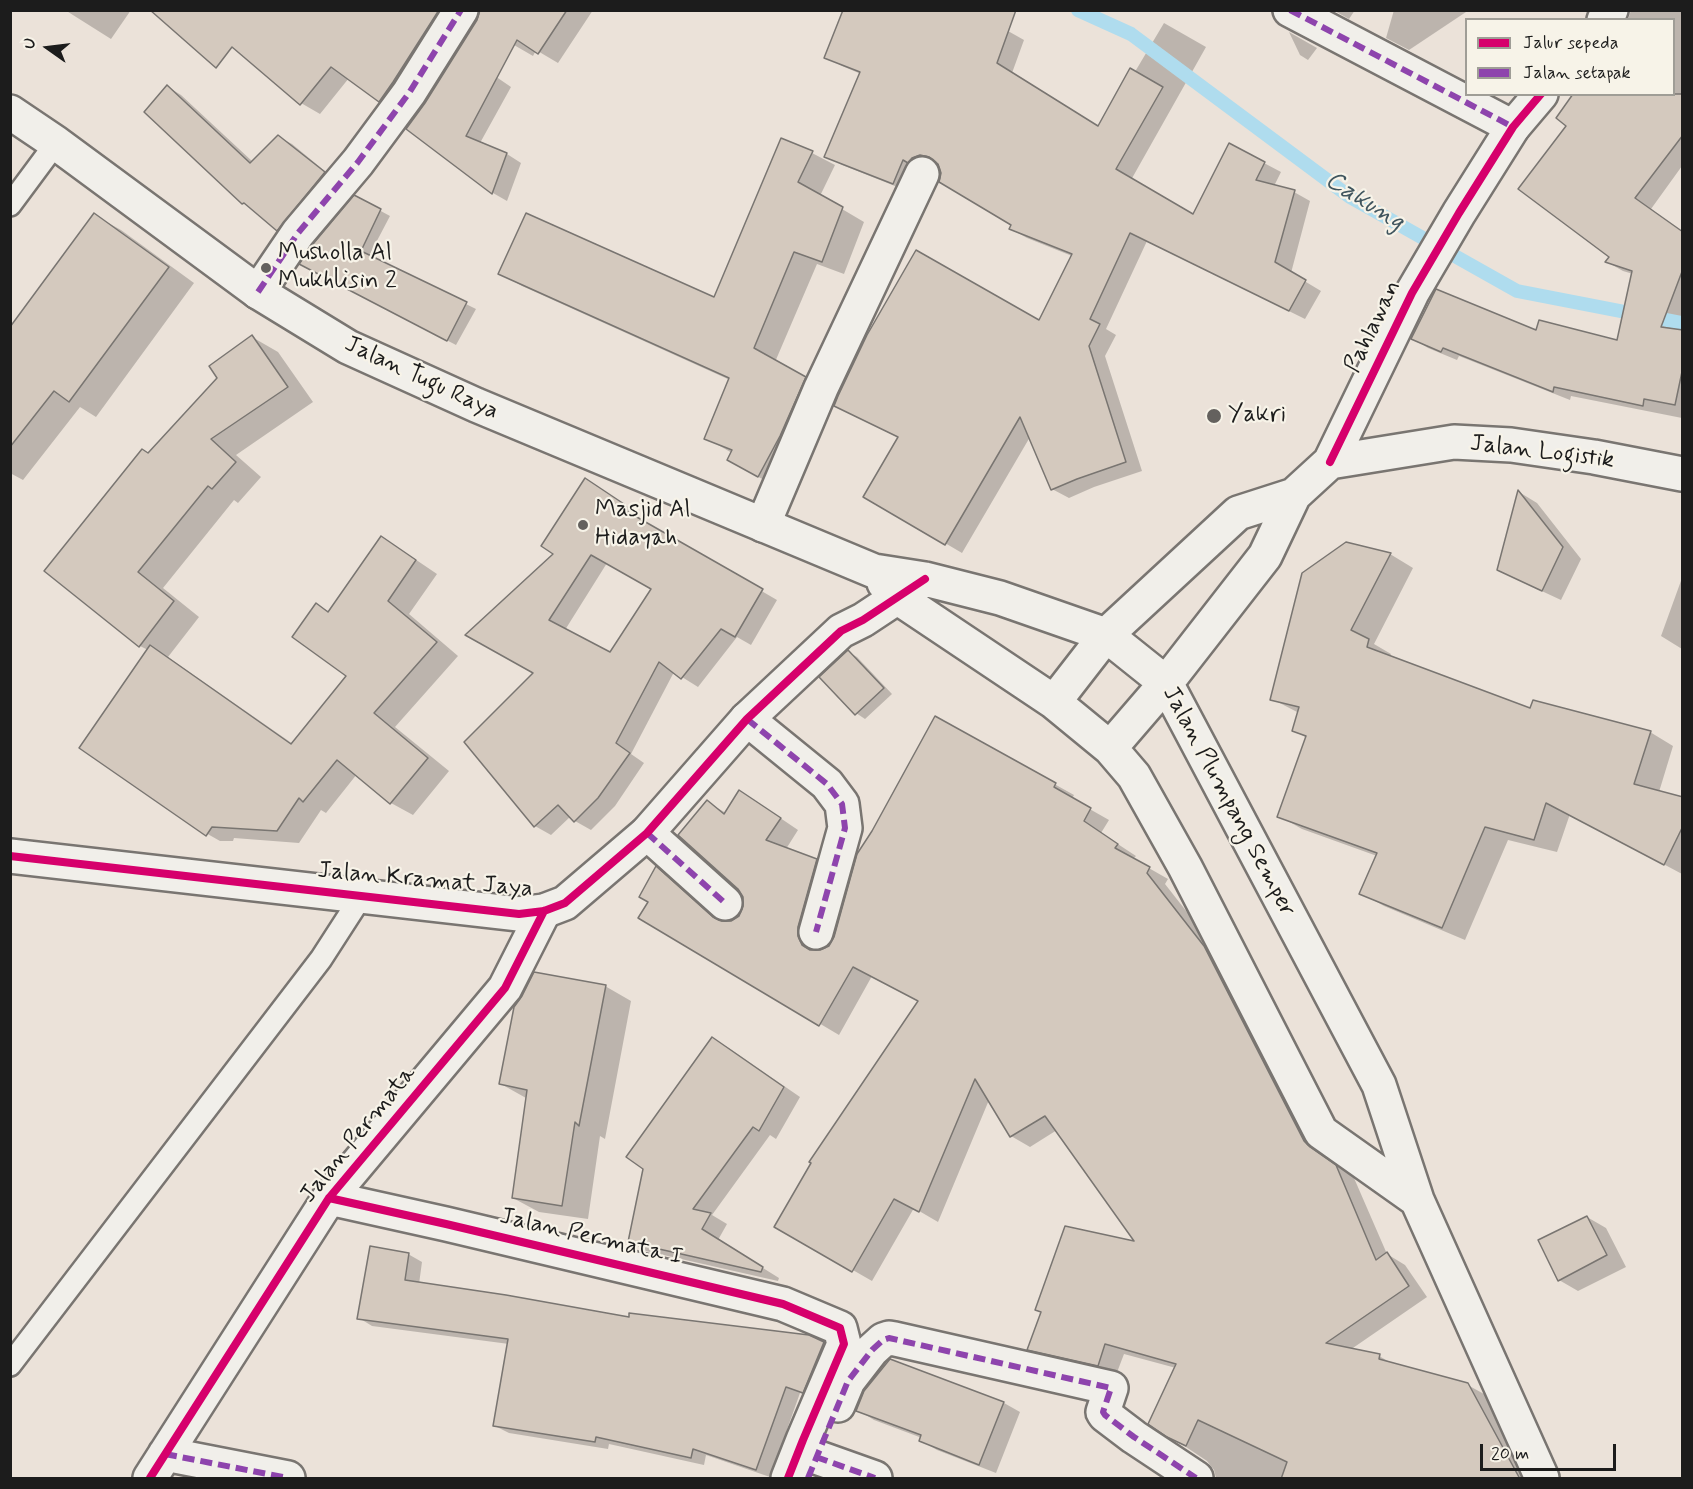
<!DOCTYPE html>
<html>
<head>
<meta charset="utf-8">
<style>
	body { margin:0 }
	#map { position:relative; width:1693px; height:1489px; overflow:hidden; background:#ebe2d9; font-family:Mynerve,sans-serif }
	canvas { display:block }
	.frame { position:absolute; inset:0; border:12px solid #1c1c1c; pointer-events:none }
	.legend { position:absolute; left:1465px; top:18px; width:210px; height:78px; box-sizing:border-box; background:#f7f3e8; border:2px solid #9f9d96; margin:0; padding:8px 10px; list-style:none; font-size:18px; color:#1c1c1c }
	.legend li { display:flex; align-items:center; gap:12px; height:30px }
	.legend b { width:30px; border:2px solid #9f9d96 }
	.north { position:absolute; left:18px; top:18px; width:60px; height:60px; -webkit-text-stroke:4px #f7f3e8; paint-order:stroke; rotate:284deg; font-size:16px; font-weight:700; line-height:24px; text-align:center; color:#1c1c1c }
	.north::after { content:''; display:block; margin:auto; width:21px; height:27px; background:#1c1c1c; clip-path:polygon(50% 0,100% 100%,50% 72%,0 100%) }
	.scale { position:absolute; left:1480px; top:1444px; width:136px; height:27px; box-sizing:border-box; border:3px solid #1c1c1c; border-top:0; padding-left:8px; font-size:18px; line-height:21px; white-space:nowrap; color:#1c1c1c; -webkit-text-stroke:4px #f7f3e8; paint-order:stroke }
</style>
</head>
<body>
<div id="map">
<canvas width="1693" height="1489"></canvas>
<div class="frame"></div>
<ul class="legend">
<li><b style="height:8px;background:#d6006c"></b>Jalur sepeda</li>
<li><b style="height:8px;background:#8e44ad"></b>Jalan setapak</li>
</ul>
<div class="north">U</div>
<div class="scale">20 m</div>
</div>
<script>
const context = document.querySelector('canvas').getContext('2d');
context.lineJoin = 'round';
function fillPath(path, color) { context.fillStyle = color; context.fill(path, 'evenodd'); }
const poly = rows => new Path2D(rows.map(r => 'M' + r).join(''));
function trace(path, color, width, dash) { context.strokeStyle = color; context.lineWidth = width; context.lineCap = dash ? 'butt' : 'round'; context.setLineDash(dash || []); context.stroke(path); }
function write(font, color, halo, rows, align = 'center') {
  context.font = font + ' Mynerve,sans-serif'; context.lineWidth = 4.5; context.setLineDash([]); context.textBaseline = 'middle'; context.strokeStyle = halo; context.fillStyle = color; for (const [text, x, y, turn = 0] of rows) {
    context.save(); context.translate(x, y); context.rotate((+turn || 0) * Math.PI / 180); context.textAlign = isNaN(turn) ? turn : align; if (halo) context.strokeText(text, 0, 0); context.fillText(text, 0, 0); context.restore();
  }
}
fillPath(poly([
	[65,10,131,10,111,39],
	[283,10,400,10,445,41,399,112,380,101,349,78,320,114,301,103],
	[480,10,593,10,558,63,536,50,533,56,514,45],
	[1333,10,1355,10,1349,19],
	[1394,10,1469,10,1409,50,1386,38],
	[1631,10,1682,10,1682,166,1651,209,1682,232,1682,418,1571,396,1570,400,1459,356,1457,360,1428,348,1412,338,1537,332,1618,342,1633,274,1623,271,1607,262,1611,256,1674,94,1674,20,1628,20],
	[1164,23,1206,47,1131,180,1194,216,1230,145,1281,172,1274,186,1294,192,1310,201,1291,273,1321,291,1305,319,1147,241,1106,329,1116,335,1105,356,1142,471,1094,487,1069,498,1052,489,1030,437,962,553,865,496,899,438,836,406,1039,322,1072,256,1027,238,1011,229,1013,224,942,173,939,164,928,167,910,192,842,165,826,156,861,74,842,66,826,57,1008,31,1024,40,1012,73,1067,186],
	[1289,32,1317,48,1308,60,1300,55],
	[473,61,511,87,480,143,507,154,521,163,507,201,493,193,408,129],
	[168,87,181,95,253,162,279,137,292,144,337,181,291,237,278,229,252,208,243,203],
	[782,139,812,153,835,165,820,196,864,222,844,274,817,264,775,362,827,391,781,489,751,473,732,453,706,438,730,380,522,286,500,273,715,299],
	[355,197,390,216,369,256,476,309,456,345,310,269],
	[94,215,121,230,194,283,96,417,80,407,23,480,10,473,10,366],
	[252,337,278,352,313,402,236,455,261,477,238,503,234,500,163,588,199,617,168,657,293,744,348,676,317,605,330,612,381,538,403,551,437,574,409,614,458,656,395,727,449,771,413,815,391,803,357,774,326,813,321,810,299,843,234,838,233,841,220,841,197,828,148,650,140,646,46,570,149,454,219,378],
	[601,489,639,514,636,518,777,600,751,645,737,637,698,687,674,672,631,754,644,763,615,806,591,830,575,821,571,816,551,835,535,826,535,673,555,553],
	[607,563,653,589,611,654,565,630],
	[1519,492,1537,503,1581,559,1561,600,1518,580],
	[1390,554,1413,568,1374,644,1391,654,1390,657,1531,710,1650,732,1673,746,1659,792,1682,798,1682,874,1570,814,1557,852,1508,840,1465,940,1384,906,1361,893,1377,856,1302,829,1279,816,1307,738,1294,731,1299,713,1272,699],
	[1682,578,1682,649,1661,636],
	[848,652,857,657,892,694,865,719,856,713],
	[936,718,1074,795,1072,799,1109,820,1101,833,1136,856,1133,859,1168,879,1165,884,1223,958,1323,1153,1329,1160,1354,1178,1387,1254,1405,1265,1427,1297,1350,1350,1379,1356,1395,1365,1464,1383,1484,1394,1489,1399,1532,1478,1216,1478,1214,1470,1207,1461,1150,1423,1176,1368,1124,1354,1116,1375,1047,1360,1029,1349,1042,1313,1037,1310,1138,1244,1057,1130,1030,1147,1011,1136,989,1100,938,1222,914,1208,872,1281,776,1226,919,1001,872,976,839,1035,640,917,650,903,656,868,675,879,724,923,732,922,740,917,745,907,744,896,707,802,726,813,758,803,798,830,786,849,816,860,835,871,816,948,818,952,830,947,835,938,873,832],
	[605,986,631,1001,605,1139,600,1136,588,1219,539,1212,513,1198,526,1098,501,1084],
	[712,1039,729,1048,800,1097,776,1139,770,1135,712,1215,727,1224,718,1240,779,1278,778,1281,646,1251,629,1241],
	[1587,1217,1606,1228,1626,1267,1578,1291,1559,1280],
	[408,1254,422,1262,419,1284,630,1319,823,1343,837,1351,817,1399,800,1393,770,1477,706,1455,704,1465,609,1444,608,1449,509,1433,495,1426,509,1344,372,1326,359,1318],
	[890,1361,1004,1403,1020,1412,996,1473,937,1450,920,1440,922,1438,874,1420,858,1410]
]), '#0003');
trace(poly([
	[1078,10,1131,34,1350,197,1517,291,1682,323]
]), '#afdcee', 14);
const building = poly([
	[150,10,439,10,393,82,379,102,331,67,300,105,232,47,216,68,150,10],
	[480,10,567,10,538,54,517,40,466,136,507,153,492,194,406,129,425,103,477,20,480,10],
	[843,10,1016,10,997,63,1098,126,1130,68,1163,87,1116,169,1193,214,1229,143,1265,162,1256,180,1295,190,1275,262,1306,280,1289,311,1130,233,1090,319,1100,324,1089,346,1126,462,1077,479,1051,490,1020,417,945,545,863,497,898,437,834,406,838,396,867,335,916,250,1039,320,1072,254,1009,229,1011,225,939,182,941,173,938,164,929,157,920,155,912,158,908,163,903,160,893,184,824,157,860,72,824,58,843,10],
	[167,85,250,163,278,135,325,172,277,231,244,203,242,204,144,112,167,85],
	[1573,94,1683,94,1683,135,1635,198,1683,232,1683,269,1661,327,1683,330,1683,367,1675,405,1644,399,1643,406,1554,387,1553,392,1443,348,1441,352,1411,339,1436,289,1536,330,1539,320,1617,340,1632,271,1605,262,1609,257,1518,189,1566,126,1556,118,1573,94],
	[781,138,813,151,798,182,843,207,822,262,794,252,754,348,806,377,780,436,758,477,727,460,732,450,704,439,729,378,498,274,526,213,714,297,781,138],
	[354,195,381,209,361,251,467,302,447,341,299,264,313,244,354,195],
	[94,213,169,267,69,402,54,391,10,447,10,327,94,213],
	[252,335,288,387,211,439,236,462,212,489,208,486,138,572,174,601,139,647,44,571,142,449,148,453,217,378,209,366,252,335],
	[585,478,624,504,621,508,763,589,735,637,721,629,681,679,659,662,616,743,630,753,598,798,574,822,558,805,534,827,464,742,533,673,465,635,553,554,541,546,585,478],
	[591,555,651,589,610,652,549,620,591,555],
	[1518,490,1563,547,1542,591,1497,570,1518,490],
	[381,536,416,560,388,601,437,642,374,713,428,758,390,804,337,760,303,802,299,798,277,831,212,827,206,836,79,748,150,645,291,744,346,676,292,637,316,603,328,612,381,536],
	[1346,542,1391,553,1351,630,1369,639,1367,647,1530,708,1533,700,1651,731,1634,784,1683,797,1683,826,1664,865,1546,803,1534,840,1485,827,1442,928,1359,894,1377,853,1277,817,1306,736,1292,731,1299,707,1270,700,1302,573,1346,542],
	[848,650,884,688,855,715,819,677,848,650],
	[935,716,1056,783,1054,787,1091,808,1084,821,1118,844,1115,848,1150,867,1147,873,1204,946,1304,1141,1310,1147,1336,1165,1376,1260,1387,1252,1409,1286,1326,1343,1380,1354,1379,1359,1468,1383,1520,1479,1281,1479,1287,1462,1198,1420,1186,1446,1167,1437,1148,1424,1176,1364,1105,1344,1098,1366,1027,1350,1041,1312,1035,1310,1065,1226,1134,1241,1045,1116,1010,1137,975,1079,919,1212,894,1199,852,1272,774,1227,811,1163,809,1162,918,1001,853,967,819,1026,638,918,648,902,639,897,656,866,713,917,722,921,731,921,739,916,743,906,743,897,738,889,678,835,707,800,724,814,739,790,781,818,766,840,817,859,798,927,798,936,802,945,810,950,820,950,829,946,834,937,857,854,872,831,935,716],
	[534,972,606,985,579,1126,575,1122,562,1206,512,1198,527,1090,499,1084,514,1007,522,996,534,972],
	[712,1037,784,1087,759,1131,753,1127,693,1209,711,1213,702,1229,763,1267,761,1272,628,1242,643,1169,626,1157,712,1037],
	[1587,1216,1607,1255,1558,1281,1538,1240,1587,1216],
	[370,1246,409,1253,405,1280,506,1295,629,1317,629,1313,809,1335,824,1342,803,1393,786,1387,756,1470,693,1449,691,1458,596,1437,595,1442,493,1426,508,1339,357,1319,370,1246],
	[890,1359,1004,1402,979,1465,919,1441,921,1435,856,1411,864,1391,890,1359]
]);
fillPath(building, '#d4c9be');
trace(building, '#797571', 1.5);
const lane = poly([
	[10,205,56,143],
	[10,1365,321,959,361,897]
]);
const street = poly([
	[1290,10,1513,127],
	[258,292,298,233,358,162,409,93,461,10],
	[763,525,821,388,922,174],
	[747,719,827,784,842,804,845,828,816,932],
	[647,833,725,903],
	[329,1198,446,1224,783,1304,840,1328,844,1344,803,1440,788,1478],
	[838,1405,848,1381,872,1350,883,1340,889,1338,895,1339,1111,1388,1103,1412,1105,1415,1134,1437,1196,1478],
	[165,1454,288,1478],
	[816,1457,875,1478],
	[150,1478,329,1198,505,988,544,911]
]);
const secondary = poly([
	[1604,20,1611,10],
	[10,112,56,143,258,292,348,347,476,405,874,571,925,579,1000,598,1106,635,1166,683,1379,1085,1417,1200,1542,1478],
	[1330,462,1454,442,1511,445,1594,457,1682,474],
	[884,583,897,597,1054,702,1110,748,1134,776,1185,867,1321,1132,1417,1200],
	[1054,702,1106,635,1238,513,1294,495],
	[1110,748,1166,683,1265,556,1294,495,1330,462,1412,293,1459,213,1513,127,1541,94],
	[10,856,519,914,544,911,565,903,647,833,747,719,841,631,863,620,925,579]
]);
trace(lane, '#797571', 26);
trace(street, '#797571', 38);
trace(secondary, '#797571', 38);
trace(lane, '#f1efea', 21);
trace(street, '#f1efea', 33);
trace(secondary, '#f1efea', 33);
trace(poly([
	[1290,10,1513,127],
	[258,292,298,233,358,162,409,93,461,10],
	[747,719,827,784,842,804,845,828,816,932],
	[647,833,725,903],
	[165,1454,288,1478],
	[816,1457,875,1478],
	[808,1478,848,1381,872,1350,883,1340,889,1338,1111,1388,1103,1412,1105,1415,1134,1437,1196,1478]
]), '#8e44ad', 6, [12, 6]);
trace(poly([
	[1330,462,1412,293,1459,213,1513,127,1541,94],
	[10,856,519,914,544,911,565,903,647,833,747,719,841,631,863,620,925,579],
	[329,1198,446,1224,783,1304,840,1328,844,1344,803,1440,788,1478],
	[150,1478,329,1198,505,988,544,911]
]), '#d6006c', 8);
for (const [x, y, r, color] of [
	[266,268,6,"#64615e"],
	[1214,416,8,"#64615e"],
	[583,525,6,"#64615e"]
]) { const dot = new Path2D(); dot.arc(x, y, r, 0, 2 * Math.PI); context.fillStyle = color; context.fill(dot); trace(dot, '#f7f3e8', 2); }
write('24px', '#1c1c1c', '#f7f3e8', [
	["Musholla Al",278,254],
	["Mukhlisin 2",278,282],
	["Yakri",1228,416],
	["Masjid Al",595,511],
	["Hidayah",595,539]
], 'left');
write('24px', '#1c1c1c', '#f7f3e8', [
	["Pahlawan",1374,327,-64],
	["Jalan Tugu Raya",421,379,25],
	["Jalan Logistik",1542,453,7],
	["Jalan Plumpang Semper",1228,802,62],
	["Jalan Kramat Jaya",425,881,5],
	["Jalan Permata",359,1135,-51],
	["Jalan Permata I",591,1238,13]
]);
write('italic 26px', '#40555e', '#f7f3e8', [
	["Cakung",1364,202,32]
]);
</script>
</body>
</html>
